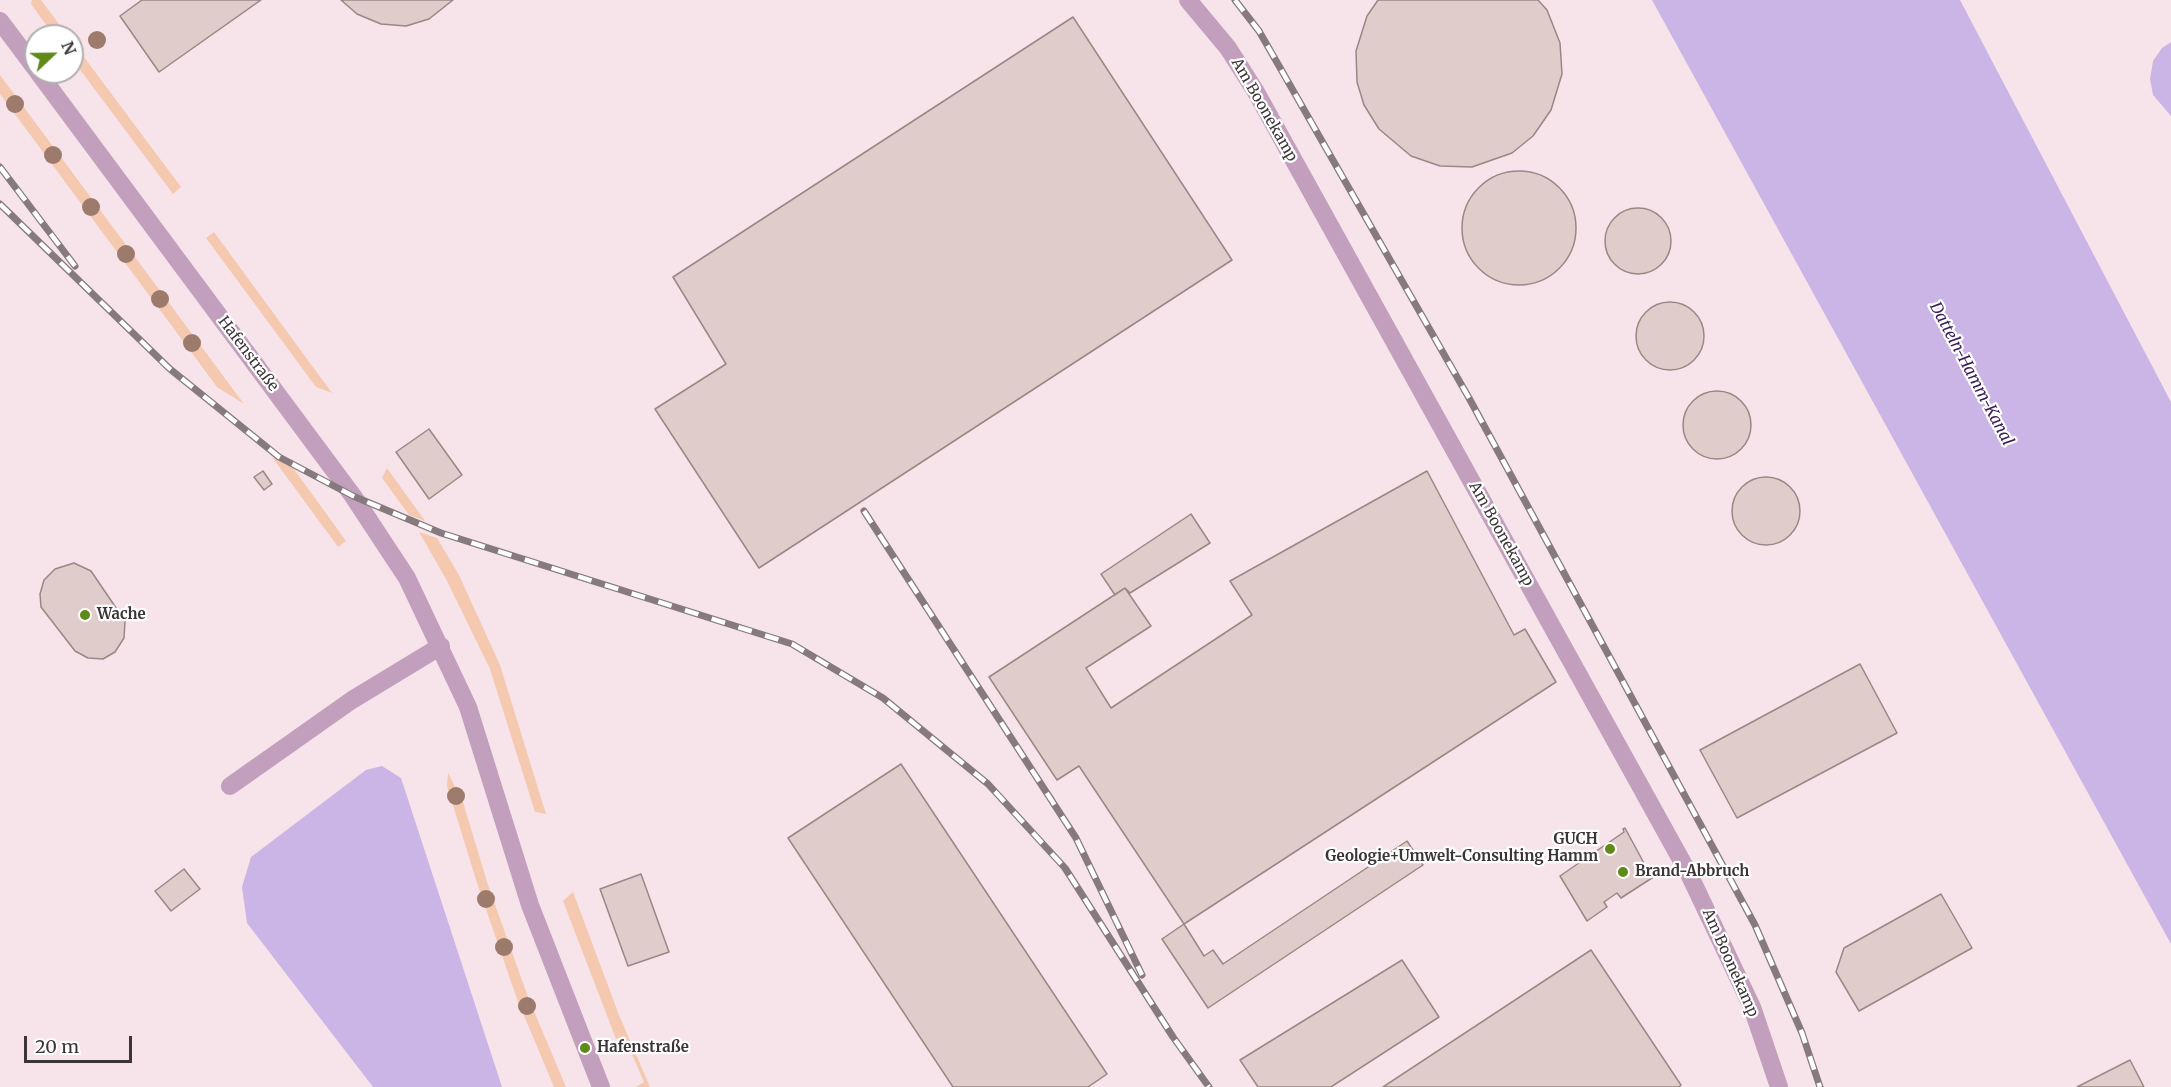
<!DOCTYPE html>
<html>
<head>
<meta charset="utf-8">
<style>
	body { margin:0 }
	#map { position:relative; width:2171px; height:1087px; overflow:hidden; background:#f7e4ea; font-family:Merriweather,serif }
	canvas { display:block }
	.north { position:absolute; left:24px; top:24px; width:60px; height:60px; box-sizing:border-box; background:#fff; border:2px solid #b1aeaf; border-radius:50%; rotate:68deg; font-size:16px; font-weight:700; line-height:24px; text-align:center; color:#3c3537 }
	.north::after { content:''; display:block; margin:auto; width:21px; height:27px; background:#5f8a19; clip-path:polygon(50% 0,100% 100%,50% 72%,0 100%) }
	.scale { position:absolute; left:24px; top:1036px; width:108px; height:27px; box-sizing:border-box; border:3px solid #3c3537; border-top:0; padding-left:8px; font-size:18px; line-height:21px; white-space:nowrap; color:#3c3537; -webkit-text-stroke:4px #fff; paint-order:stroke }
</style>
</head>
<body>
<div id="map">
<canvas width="2171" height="1087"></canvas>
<div class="north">N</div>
<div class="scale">20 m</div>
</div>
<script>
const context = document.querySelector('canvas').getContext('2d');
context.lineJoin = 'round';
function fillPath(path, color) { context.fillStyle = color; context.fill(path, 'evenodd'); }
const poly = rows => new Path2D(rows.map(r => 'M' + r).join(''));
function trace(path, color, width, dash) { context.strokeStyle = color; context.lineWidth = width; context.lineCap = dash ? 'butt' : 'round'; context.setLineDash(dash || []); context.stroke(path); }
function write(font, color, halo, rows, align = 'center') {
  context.font = font + ' Merriweather,serif'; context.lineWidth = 4.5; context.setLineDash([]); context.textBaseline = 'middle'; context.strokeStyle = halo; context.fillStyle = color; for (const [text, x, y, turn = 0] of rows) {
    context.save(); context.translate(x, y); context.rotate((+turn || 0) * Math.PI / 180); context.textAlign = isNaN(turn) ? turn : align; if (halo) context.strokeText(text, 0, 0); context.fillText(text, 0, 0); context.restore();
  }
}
fillPath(poly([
	[32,0,41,0,68,36,54,36,31,4],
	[72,41,181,187,173,194,72,59],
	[0,75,244,404,217,387,0,94],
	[214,232,332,393,316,387,206,238],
	[272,457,294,469,346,541,338,547],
	[387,468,425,521,409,515,382,478],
	[419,532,437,538,459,575,500,665,546,814,535,812,490,669,446,579],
	[448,773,463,802,488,885,528,997,566,1087,554,1087,517,999,478,886,447,786],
	[573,892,619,1015,650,1087,636,1087,644,1082,624,1036,616,1039,563,901]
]), '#f5c8b0');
fillPath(poly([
	[1652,0,1960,0,2171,402,2171,944],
	[2171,42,2171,116,2153,95,2150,79,2153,61,2162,48],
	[382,766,401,778,502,1087,373,1087,247,923,242,887,251,857,366,770]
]), '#cab5e6');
const building = poly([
	[142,0,261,0,159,72,120,16,142,0],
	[341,0,453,0,429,19,406,26,381,24,357,14,341,0],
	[1378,0,1538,0,1547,10,1560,43,1562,74,1551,110,1533,136,1512,153,1472,167,1440,166,1411,156,1379,129,1364,105,1357,82,1356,51,1367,16,1378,0],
	[1073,17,1232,260,759,568,655,409,726,364,673,277,1073,17],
	'1462 228a57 57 0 1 1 114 0a57 57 0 1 1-114 0Z',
	'1605 241a33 33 0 1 1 66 0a33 33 0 1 1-66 0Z',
	'1636 336a34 34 0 1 1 68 0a34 34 0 1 1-68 0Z',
	'1683 425a34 34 0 1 1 68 0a34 34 0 1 1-68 0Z',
	[429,429,462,475,429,499,396,452,429,429],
	[263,471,272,484,264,490,254,477,263,471],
	[1427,471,1514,635,1525,629,1556,682,1184,924,1079,766,1057,780,989,677,1125,588,1151,626,1086,668,1111,708,1252,615,1230,581,1427,471],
	'1732 511a34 34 0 1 1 68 0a34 34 0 1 1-68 0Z',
	[1191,514,1210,543,1130,593,1125,588,1115,595,1101,574,1191,514],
	[74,563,91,571,125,621,124,638,115,652,103,659,88,658,75,651,41,607,40,594,44,580,55,569,74,563],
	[1860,664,1897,733,1737,818,1700,750,1860,664],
	[901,764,1107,1074,1088,1087,953,1087,788,838,901,764],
	[1625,828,1652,878,1621,898,1617,893,1604,902,1607,907,1587,921,1560,876,1624,832,1623,829,1625,828],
	[1407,841,1423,865,1208,1008,1162,939,1184,924,1204,956,1213,950,1223,964,1407,841],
	[184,869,200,889,171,911,155,891,184,869],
	[641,874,669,952,628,966,600,889,641,874],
	[1941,894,1972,948,1859,1011,1836,972,1844,948,1941,894],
	[1591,950,1681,1085,1679,1087,1383,1087,1591,950],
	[1402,960,1439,1017,1331,1087,1258,1087,1240,1060,1402,960],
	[2130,1060,2144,1087,2077,1087,2130,1060]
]);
fillPath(building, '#e0cccb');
trace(building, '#998786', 1.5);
trace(poly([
	[1188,0,1228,48,1256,92,1689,874,1752,1007,1779,1087],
	[0,21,36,69],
	[38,72,353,496,407,578,468,707,530,905,601,1087],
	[230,786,352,700,441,646]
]), '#c39fbe', 18);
const rail = poly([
	[1235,0,1259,31,1469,398,1755,925,1802,1033,1820,1087],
	[0,167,75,266],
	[0,204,170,369,279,457,353,496,441,533,792,644,883,698,988,784,1065,868,1173,1037,1209,1087],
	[864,511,1076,838,1142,975]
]);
trace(rail, '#867a7e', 7);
trace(rail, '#fff', 4.5, [14]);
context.fillStyle = '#9d7b6c';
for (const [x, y] of [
	[97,40],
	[15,104],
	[53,155],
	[91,207],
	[126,254],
	[160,299],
	[192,343],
	[456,796],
	[486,899],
	[504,947],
	[527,1006]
]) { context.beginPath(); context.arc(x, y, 9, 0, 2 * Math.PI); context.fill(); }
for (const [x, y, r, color] of [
	[85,615,6,"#5f8a19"],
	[1610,849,6,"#5f8a19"],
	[1623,872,6,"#5f8a19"],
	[585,1048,6,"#5f8a19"]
]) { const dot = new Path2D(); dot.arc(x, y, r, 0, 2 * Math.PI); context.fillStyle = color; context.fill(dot); trace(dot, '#fff', 2); }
write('15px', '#3c3537', '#fff', [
	["Am Boonekamp",1264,110,60],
	["Hafenstraße",248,354,53],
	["Am Boonekamp",1501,534,61],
	["Am Boonekamp",1730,963,66]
]);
write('bold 15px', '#3c3537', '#fff', [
	["Wache",97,615],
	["GUCH",1598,840,"right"],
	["Geologie+Umwelt-Consulting Hamm",1598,857,"right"],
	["Brand-Abbruch",1635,872],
	["Hafenstraße",597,1048]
], 'left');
write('italic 16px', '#371a54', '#fff', [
	["Datteln-Hamm-Kanal",1971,374,62]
]);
</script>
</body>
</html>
